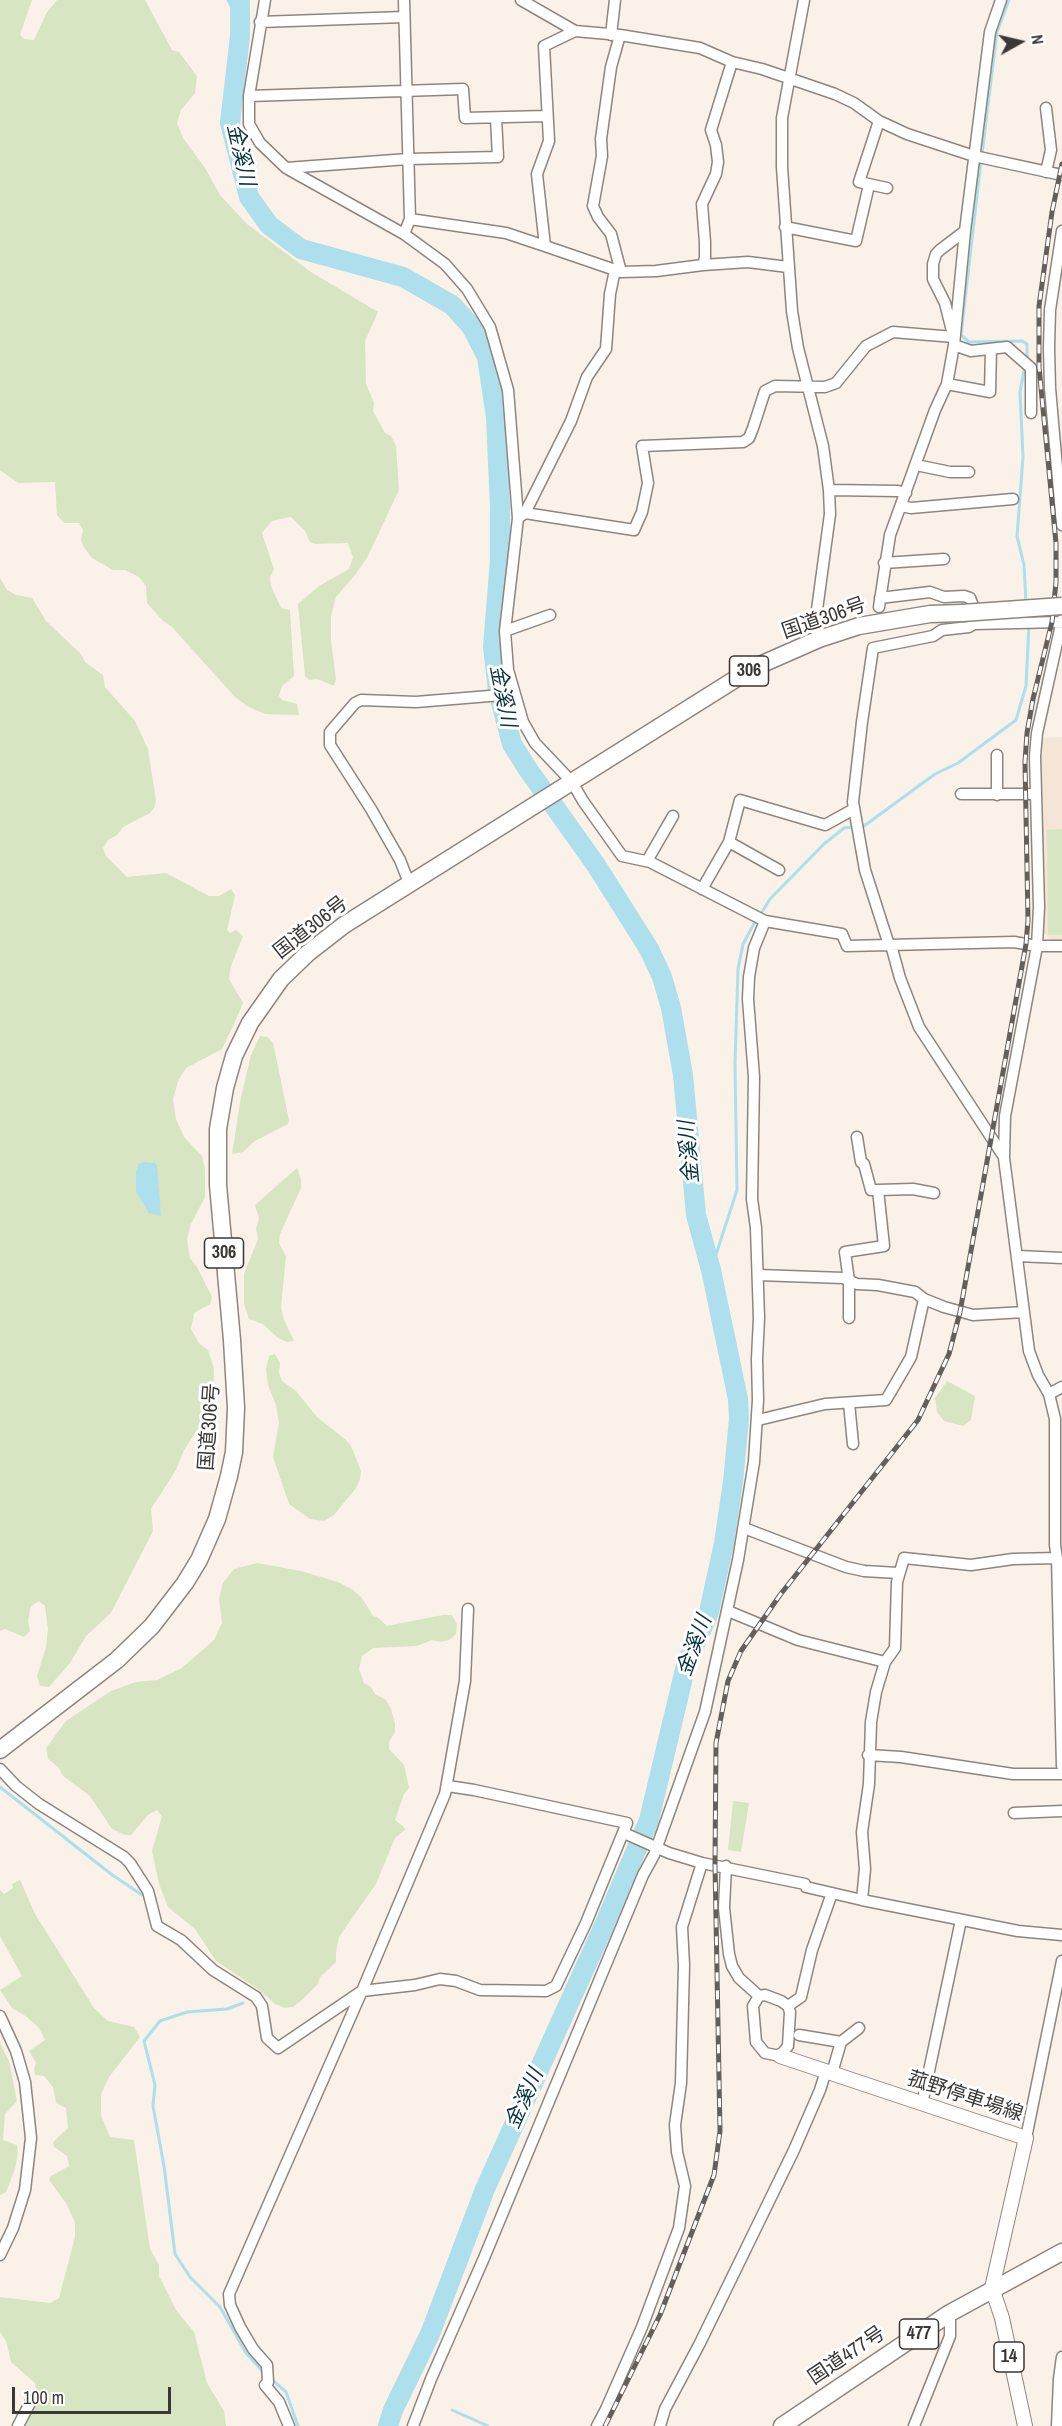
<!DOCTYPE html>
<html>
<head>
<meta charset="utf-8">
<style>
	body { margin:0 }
	#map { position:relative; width:1062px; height:2426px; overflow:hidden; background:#faf1e8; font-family:"Archivo Narrow",sans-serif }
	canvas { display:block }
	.north { position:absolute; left:990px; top:12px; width:60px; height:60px; -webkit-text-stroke:4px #fff; paint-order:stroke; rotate:82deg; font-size:16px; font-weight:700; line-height:24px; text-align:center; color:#3b3734 }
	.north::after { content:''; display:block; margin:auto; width:21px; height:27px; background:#3b3734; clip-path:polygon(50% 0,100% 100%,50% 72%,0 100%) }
	.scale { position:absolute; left:12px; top:2387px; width:159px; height:27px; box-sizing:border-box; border:3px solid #3b3734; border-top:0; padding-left:8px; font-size:18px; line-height:21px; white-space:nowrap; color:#3b3734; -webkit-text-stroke:4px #fff; paint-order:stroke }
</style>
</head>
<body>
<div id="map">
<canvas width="1062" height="2426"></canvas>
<div class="north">N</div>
<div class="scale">100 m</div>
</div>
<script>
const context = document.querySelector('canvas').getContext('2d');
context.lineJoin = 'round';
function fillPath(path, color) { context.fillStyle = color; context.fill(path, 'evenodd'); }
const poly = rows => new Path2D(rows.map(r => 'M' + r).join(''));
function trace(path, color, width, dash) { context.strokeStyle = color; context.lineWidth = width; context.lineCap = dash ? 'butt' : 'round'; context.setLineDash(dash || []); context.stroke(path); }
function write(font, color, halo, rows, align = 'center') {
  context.font = font + ' "Archivo Narrow","Noto Sans JP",sans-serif'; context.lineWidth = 6; context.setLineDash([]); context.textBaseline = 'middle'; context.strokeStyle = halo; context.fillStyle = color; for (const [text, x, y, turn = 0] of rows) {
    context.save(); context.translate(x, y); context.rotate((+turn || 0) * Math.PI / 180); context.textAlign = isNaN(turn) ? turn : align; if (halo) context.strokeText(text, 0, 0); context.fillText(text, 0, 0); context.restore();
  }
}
fillPath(poly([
	[1062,737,1062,942,1052,942,1044,933,1040,758,1043,738]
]), '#f4e5d7');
fillPath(poly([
	[0,0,32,0,20,35,24,39,34,40,47,12,57,0,145,0,172,50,179,52,197,76,195,93,181,110,177,123,183,138,205,168,220,195,247,224,311,272,378,312,365,341,366,384,374,403,373,411,385,433,391,436,396,446,399,490,367,558,355,575,336,597,331,616,331,641,336,679,334,686,317,679,309,680,305,676,298,604,319,586,349,569,353,557,348,543,316,544,310,542,305,531,291,517,272,521,262,533,274,569,270,578,271,586,281,608,290,610,294,676,282,686,279,696,282,700,297,704,299,715,265,714,247,706,235,697,172,627,162,620,147,603,146,586,139,577,125,570,113,570,92,558,83,546,81,540,83,530,79,523,64,523,57,515,55,482,18,483,0,470],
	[0,578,7,590,16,595,32,598,46,621,81,654,85,662,103,675,105,687,135,721,148,749,156,801,154,808,150,813,123,827,117,835,108,840,103,848,106,856,127,877,166,873,209,896,219,896,231,889,235,895,227,930,230,933,236,930,243,936,231,966,229,979,243,1003,234,1024,222,1049,186,1068,178,1081,173,1099,176,1119,184,1137,202,1156,205,1169,205,1197,191,1224,187,1239,190,1258,197,1267,212,1297,210,1304,194,1313,191,1329,199,1343,208,1350,214,1369,212,1416,197,1430,184,1450,176,1470,151,1509,153,1531,111,1613,86,1636,70,1663,49,1687,40,1686,37,1676,46,1647,48,1629,45,1606,39,1601,31,1606,28,1621,30,1631,24,1637,5,1629,0,1631],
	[1062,829,1062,935,1048,935,1047,830],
	[260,1036,268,1037,273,1043,289,1120,288,1124,255,1141,243,1152,232,1154,241,1097,251,1055],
	[297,1168,301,1179,301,1188,280,1234,279,1243,286,1256,281,1308,284,1320,294,1341,287,1342,278,1338,263,1324,249,1319,244,1304,244,1274,258,1239,256,1228,259,1218,255,1205],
	[275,1354,280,1363,279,1373,282,1381,296,1391,317,1417,346,1440,351,1446,361,1471,360,1479,356,1488,334,1515,324,1521,310,1519,289,1504,273,1457,279,1423,276,1405,268,1385,266,1369,269,1356],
	[947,1381,975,1396,971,1420,963,1426,944,1421,937,1412,935,1398],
	[257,1563,301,1571,338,1582,352,1589,362,1598,373,1616,377,1617,387,1626,443,1615,452,1615,457,1624,456,1634,449,1640,440,1642,432,1640,417,1646,373,1648,362,1656,359,1669,364,1683,370,1686,376,1695,385,1699,391,1709,395,1723,395,1732,389,1742,389,1749,404,1765,409,1788,404,1794,395,1820,406,1829,395,1838,376,1884,339,1937,336,1952,336,1962,320,1977,318,1984,302,2000,293,2007,285,2008,275,2004,259,1990,216,1961,195,1929,168,1907,159,1884,152,1851,162,1816,157,1810,148,1815,131,1835,125,1835,112,1829,90,1796,63,1776,59,1768,48,1759,46,1748,66,1721,111,1691,136,1682,157,1680,182,1668,214,1640,222,1623,219,1599,223,1583,234,1569],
	[733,1801,749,1803,741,1852,728,1850],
	[20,1880,35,1914,94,2008,108,2021,134,2027,140,2037,109,2077,101,2094,101,2115,110,2137,134,2140,150,2249,159,2265,159,2276,176,2310,194,2332,207,2383,224,2411,226,2426,26,2426,37,2396,35,2383,11,2362,6,2341,0,2332,0,2297,50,2303,59,2298,75,2237,75,2222,66,2203,49,2180,51,2176,69,2166,67,2156,54,2147,53,2142,68,2128,66,2108,56,2103,53,2087,44,2076,35,2075,34,2069,36,2063,29,2051,45,2040,39,2028,27,2017,12,2008,0,1990,22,1976,0,1936,0,1890,4,1894,13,1888,12,1884],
	[0,2043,9,2061,17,2101,5,2114,3,2140,17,2145,18,2153,15,2169,6,2192,0,2195]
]), '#d8e5c2');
fillPath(poly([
	[144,1162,154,1163,157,1165,161,1216,149,1213,136,1192,136,1172,139,1164]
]), '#aedfec');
trace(poly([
	[228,0,240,22],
	[982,154,997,32,1009,0],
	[981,161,961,335,969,342,1022,341,1027,344,1027,359],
	[1025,365,1020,392,1023,457,1017,536,1024,565,1026,603],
	[860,826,864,826,935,774,958,763,1016,720,1026,686,1029,624],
	[760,915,770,899,824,844,844,828,854,827],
	[711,1270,737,1190,735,1063,738,969,743,944,756,920],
	[0,1787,111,1874,142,1895],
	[243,2003,227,2009,187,2012,160,2021,144,2041,155,2085,153,2106,164,2166,175,2254,190,2277,220,2307,246,2353,265,2374],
	[270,2378,286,2392,298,2426],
	[452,2410,488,2426]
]), '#aedfec', 3);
trace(poly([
	[240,0,240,36,230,123,249,197,269,225,301,249,403,277,452,305,471,326,487,357,496,417,500,507,500,560,493,647,498,691,505,718,512,744,527,768,596,865,649,949,662,977,671,1008,683,1075,696,1215,711,1270,738,1399,739,1419,733,1482,724,1543,709,1612,686,1665,649,1820,603,1928,485,2189,430,2334,393,2410,388,2426]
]), '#aedfec', 20);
const minor = poly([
	[265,0,249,96,249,124,260,143,286,168,404,234,445,264,467,289,490,327,508,390,518,518,505,631,508,670,523,722,535,743,572,782,583,801,622,856,650,862,765,921,842,934,847,946,1014,942,1037,946,1062,946],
	[404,0,410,219,404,234],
	[521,0,575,31,620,35,700,48,732,62,762,69,835,94,854,103,879,121,907,134,974,156,1062,175],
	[804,0,782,118,782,167,792,311,798,348,823,446,829,490,830,514,816,617,819,639],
	[260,22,404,17],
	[575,31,544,46,549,141,537,174,545,246,621,272,656,271,703,265,705,258,705,242,702,204,716,174,718,162,716,145,711,130,732,62],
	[611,35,615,0],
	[620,35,611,67,601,139,602,156,593,206,598,217,611,234,621,272],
	[249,96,463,89,465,118,547,116],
	[1046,108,1051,150,1046,172],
	[879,121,859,182,887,188],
	[286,168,408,159,498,157,496,118],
	[410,219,506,233,545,246],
	[785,227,856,241,869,185],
	[1062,231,1050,310,1049,348,1050,388,1062,525],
	[703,265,748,262,788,267],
	[952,331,945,303,933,279,933,264,936,254,940,250,965,231],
	[954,345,971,351,1007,347,1031,368,1031,413],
	[947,384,990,392,991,349],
	[916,465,950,472,969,472],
	[829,490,898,491,906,493],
	[901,506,911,508,1013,499],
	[525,513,634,530,642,512,648,483,642,446,743,442,749,438,753,428,765,391,775,386,825,387,836,383,866,346,893,332,954,337],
	[521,516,525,513,571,421,587,377,606,349,610,294,615,270],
	[884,563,944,559],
	[880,598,930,592,944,597,964,596,970,598,972,603,974,624,969,627,942,630,933,636,873,648,862,722,853,802,865,870,889,945],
	[879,607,890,535,935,410,947,384,954,345,965,231,990,32,1001,0],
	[1062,620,1037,733,1035,756,1039,907,1037,946,1005,1116,1004,1158,1029,1351,1038,1375,1049,1394,1055,1419,1055,1545,1057,1558,1062,1766],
	[974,624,1062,622],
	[505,631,550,615],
	[961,794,1035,794],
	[997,795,997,755],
	[729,842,779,870],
	[647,861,673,816],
	[409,883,400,860,371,809,330,745,330,732,355,703,361,700,416,702,514,694],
	[702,889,729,842,740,800,825,825,854,809],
	[891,945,900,978,919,1027,1004,1157],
	[857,1137,861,1162,864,1164,871,1190,878,1190],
	[1018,1256,1062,1258],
	[758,1275,843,1278,857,1284,878,1285,915,1292,924,1299,944,1307,973,1315,1024,1312],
	[849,1318,849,1281,845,1252,884,1246,878,1190,913,1189,934,1193],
	[1049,1394,1062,1387],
	[849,1403,853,1444],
	[758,1420,825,1404,886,1400,911,1357,924,1299],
	[744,1528,846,1567,864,1571,898,1573],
	[728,1611,798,1640,885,1662],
	[868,1755,901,1757,1013,1774,1062,1774],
	[0,1769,16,1786,39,1804,124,1857,130,1863,148,1891,157,1926,181,1940,213,1970,256,1997,262,2006,267,2038,278,2048,362,1991,415,1985,440,1979,456,1981,480,1990,546,1991,556,1986,586,1923,627,1823,474,1790,448,1786],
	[1014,1813,1062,1811],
	[624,1833,669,1853,702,1863,805,1884,806,1887,862,1900,1018,1931,1062,1935],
	[726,1866,724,1908,729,1954,732,1966,739,1978,759,1996],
	[862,1900,865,1869,862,1832,869,1784,871,1722,876,1692,885,1662,895,1648,897,1582,904,1558,971,1565,1013,1559,1057,1558],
	[765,1995,781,2001,788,2006,790,2012,788,2046,780,2056,765,2053,756,2042,753,2006,759,1996,765,1995],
	[788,2006,801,1997,812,1950,832,1893],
	[0,2016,16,2051,25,2082,31,2138,25,2190,13,2228,0,2255],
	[799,2035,841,2042],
	[832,2073,841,2042,859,2028],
	[922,2104,961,1920],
	[1026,2138,1062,1961],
	[18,2426,31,2401],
	[289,2426,279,2402,265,2385,268,2382,267,2365,253,2349,240,2327,230,2305,229,2294,362,1991,445,1794,465,1681,468,1609],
	[413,2426,431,2379,484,2258,643,1875,654,1855,705,1712,738,1560,754,1462,758,1400,757,1359,759,1318,756,1228,752,1199,754,1077,748,999,749,977,754,948,765,921],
	[597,2426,606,2409,642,2327,679,2228,685,2186,677,2152,675,2125,681,2083,684,1965,682,1927,702,1863],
	[660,2426,665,2409,700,2343,794,2150,820,2090,826,2071],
	[914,2426,950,2336,950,2313],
	[1057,2426,1059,2379,1062,2357]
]);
const major = poly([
	[780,2056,1026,2138,992,2288,1002,2318,1025,2426]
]);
const highway = poly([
	[0,1750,117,1660,152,1626,185,1583,199,1560,217,1519,229,1476,234,1452,236,1408,232,1340,218,1185,218,1129,225,1088,234,1056,250,1023,281,979,308,953,344,925,753,668,819,639,859,626,930,614,962,613],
	[782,2426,950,2313,1062,2252]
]);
trace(minor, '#8e867e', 13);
trace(major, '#8e867e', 16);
trace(highway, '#8e867e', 19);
trace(minor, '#fff', 10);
trace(major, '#fff', 14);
trace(highway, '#fff', 16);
const rail = poly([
	[605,2426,660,2315,714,2175,720,2131,715,1865,716,1743,728,1681,741,1651,780,1595,918,1420,949,1354,960,1312,1026,944,1028,920,1025,762,1027,733,1033,699,1052,622,1056,582,1056,543,1039,367,1039,306,1052,212,1062,164]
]);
trace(rail, '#645f5b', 5);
trace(rail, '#fff', 3, [9]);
const highwayBridge = poly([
	[962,613,1062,606]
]);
trace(highwayBridge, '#8e867e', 19, []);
trace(highwayBridge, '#fff', 16);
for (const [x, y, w] of [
	[749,671,39],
	[224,1253,39],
	[919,2334,39],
	[1009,2357,30]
]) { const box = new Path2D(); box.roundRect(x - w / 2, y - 15, w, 30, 4.5); context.fillStyle = '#fff'; context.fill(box); trace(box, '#3b3734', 1.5); }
write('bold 18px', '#3b3734', null, [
	["306",749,671],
	["306",224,1253],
	["477",919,2334],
	["14",1009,2357]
]);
write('20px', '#3b3734', '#fff', [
	["国道306号",824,619,-19],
	["国道306号",311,928,-38],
	["国道306号",210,1427,-86],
	["菰野停車場線",965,2097,18],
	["国道477号",847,2356,-34]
]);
write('italic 21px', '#05343e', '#fff', [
	["金溪川",240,155,77],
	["金溪川",502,696,79],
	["金溪川",690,1152,-95],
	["金溪川",695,1646,-70],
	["金溪川",525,2099,-66]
]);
</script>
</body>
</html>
